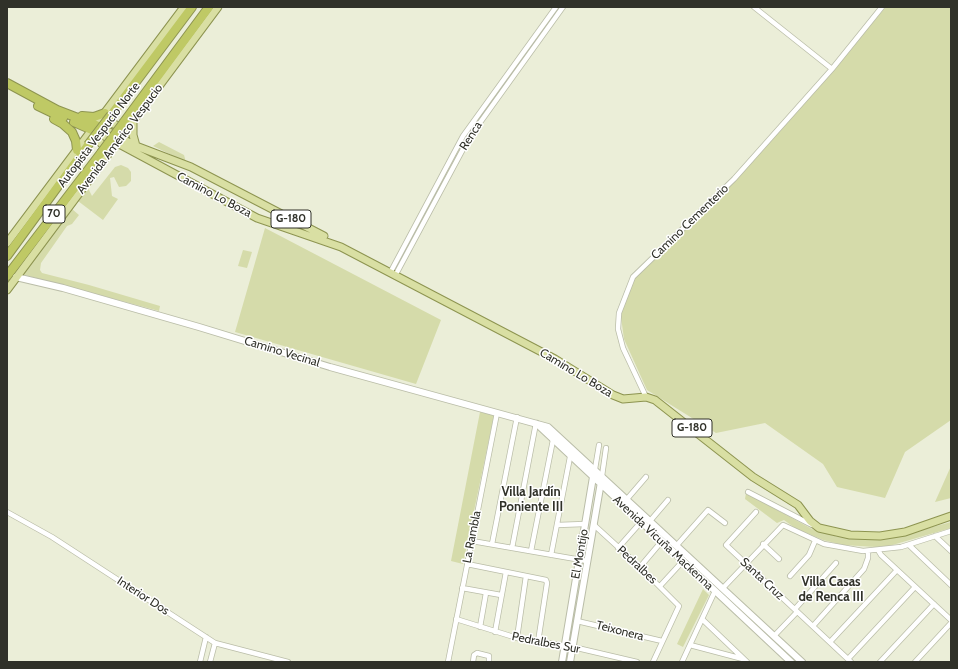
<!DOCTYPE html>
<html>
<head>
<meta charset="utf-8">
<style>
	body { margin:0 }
	#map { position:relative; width:958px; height:669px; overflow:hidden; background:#ebeed8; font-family:Cabin,sans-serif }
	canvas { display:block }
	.frame { position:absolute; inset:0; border:8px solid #303129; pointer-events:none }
</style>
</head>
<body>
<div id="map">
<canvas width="958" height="669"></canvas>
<div class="frame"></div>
</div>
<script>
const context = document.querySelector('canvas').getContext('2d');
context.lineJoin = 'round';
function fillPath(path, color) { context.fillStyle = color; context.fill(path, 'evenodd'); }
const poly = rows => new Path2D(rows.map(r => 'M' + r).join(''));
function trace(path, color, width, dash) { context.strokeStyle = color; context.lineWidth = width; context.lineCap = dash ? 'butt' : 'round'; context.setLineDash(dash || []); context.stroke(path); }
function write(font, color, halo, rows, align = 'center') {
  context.font = font + ' Cabin,sans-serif'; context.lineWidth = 3; context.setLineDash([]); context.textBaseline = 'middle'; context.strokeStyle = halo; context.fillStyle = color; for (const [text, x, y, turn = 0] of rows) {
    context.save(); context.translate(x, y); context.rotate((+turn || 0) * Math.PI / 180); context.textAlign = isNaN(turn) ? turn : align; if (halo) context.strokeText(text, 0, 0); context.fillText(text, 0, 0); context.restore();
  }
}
fillPath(poly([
	[886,7,951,7,951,420,905,452,885,498,837,487,823,464,765,423,716,433,647,390,624,339,621,317,622,307,630,284,638,274,734,181],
	[159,142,184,155,186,162,153,146],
	[121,165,128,168,131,172,131,181,126,186,119,187,114,177,110,178,112,196,118,199,103,220,78,201,88,188,92,196,115,167],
	[72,209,79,215,72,224,67,226,41,263,40,270,42,273,89,285,160,306,159,311,21,274],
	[265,228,441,320,416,384,235,332],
	[243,250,252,252,247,268,238,266],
	[480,412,494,415,463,564,451,561],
	[951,466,951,498,935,502],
	[746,493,812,529,838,537,867,539,892,538,951,522,951,528,889,546,876,547,843,545,823,540,795,528,784,520,777,523,745,499],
	[703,589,709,595,683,647,677,644]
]), '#d5dbaa');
const street = poly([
	[754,7,832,69],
	[390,273,463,136,556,7],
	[395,276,469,138,563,7],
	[646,397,623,348,618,329,619,313,633,277,734,179,832,69,882,7],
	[595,469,599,445],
	[602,476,606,448],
	[748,492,812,525],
	[627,499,646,477],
	[7,512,52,537,215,643,288,662],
	[756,512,726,545,851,662],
	[650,521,668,500],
	[557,525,585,524],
	[594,525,640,567,679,606,653,662],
	[935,536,951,551],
	[472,541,587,561],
	[492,544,517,417],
	[763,544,779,559],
	[677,545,708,510,725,523],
	[909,545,951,585],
	[512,548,536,423],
	[618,548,641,522],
	[878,550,881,555,951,620],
	[531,551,553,440],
	[551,555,570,457],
	[467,564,546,580,547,583,538,642],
	[640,567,662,541],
	[790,576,809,555,815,541],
	[660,586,683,561],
	[462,588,501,595],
	[723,588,783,525,824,544,863,551,901,547,951,531],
	[795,609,836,563],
	[456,619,517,638,573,647,637,662],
	[702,619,747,662],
	[577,621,662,641],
	[813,626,864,569,868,558,868,551],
	[480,627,486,593],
	[495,632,506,572],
	[774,636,797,612],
	[517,638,526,576],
	[830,642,897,570],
	[690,645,743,659],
	[848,659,915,587],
	[200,662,206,637],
	[210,662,215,643],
	[448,662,497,413],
	[473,662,474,655,477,653,489,656,489,662],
	[682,662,715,591],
	[880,662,934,604],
	[915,662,951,623]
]);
const secondary = poly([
	[16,277,63,288,199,327,330,367,548,427,802,662],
	[537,424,791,662],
	[562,662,593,477],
	[570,662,601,482]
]);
const primary = poly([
	[105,115,111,123,124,128],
	[133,122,133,135,136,146],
	[96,125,136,146,191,167,324,236],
	[93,130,257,218,341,247,555,359,613,395,623,399,646,397,655,400,753,477,798,505,810,521,819,528,850,535,880,536,905,532,951,516],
	[89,138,100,142,108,151],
	[7,243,184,7],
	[7,290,218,7]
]);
const highway = poly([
	[7,83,57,110,96,125],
	[38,106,63,118],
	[111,115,192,7],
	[82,116,94,117,105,113],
	[54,119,63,124,72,132,76,141,77,150],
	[74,122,92,130],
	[124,122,209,7],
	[7,256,88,145],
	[7,276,101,153]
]);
trace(street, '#babda8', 6);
trace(secondary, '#babda8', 8);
trace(primary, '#8d9450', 9);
trace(highway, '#8d9450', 10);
trace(street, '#fff', 4.5);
trace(secondary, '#fff', 6);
trace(primary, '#d9dfa3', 7);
trace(highway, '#bfc965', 8);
const highwayBridge = poly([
	[88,145,111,115],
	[101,153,124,122]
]);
trace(highwayBridge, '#8d9450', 10, []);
trace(highwayBridge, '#bfc965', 8);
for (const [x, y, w] of [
	[54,214,22],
	[291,219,40],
	[692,428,40]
]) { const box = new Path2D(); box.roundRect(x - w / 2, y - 9, w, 18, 3); context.fillStyle = '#fff'; context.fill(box); trace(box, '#303129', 1); }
write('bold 11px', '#303129', null, [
	["70",54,214],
	["G-180",291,219],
	["G-180",692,428]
]);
write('12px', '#303129', '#fff', [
	["Autopista Vespucio Norte",99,135,-53],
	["Renca",471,136,-58],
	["Avenida Américo Vespucio",120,139,-53],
	["Camino Lo Boza",214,195,28],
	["Camino Cementerio",690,222,-44],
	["Camino Vecinal",282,352,17],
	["Camino Lo Boza",576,373,31],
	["La Rambla",472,537,-79],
	["Avenida Vicuña Mackenna",663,543,43],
	["El Montijo",580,554,-80],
	["Pedralbes",637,565,43],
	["Santa Cruz",762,579,43],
	["Interior Dos",143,596,33],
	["Teixonera",620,631,14],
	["Pedralbes Sur",546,643,11]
]);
write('bold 13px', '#303129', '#fff', [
	["Villa Jardín",531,492],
	["Poniente III",531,507],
	["Villa Casas",831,582],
	["de Renca III",831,597]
]);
</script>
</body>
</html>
